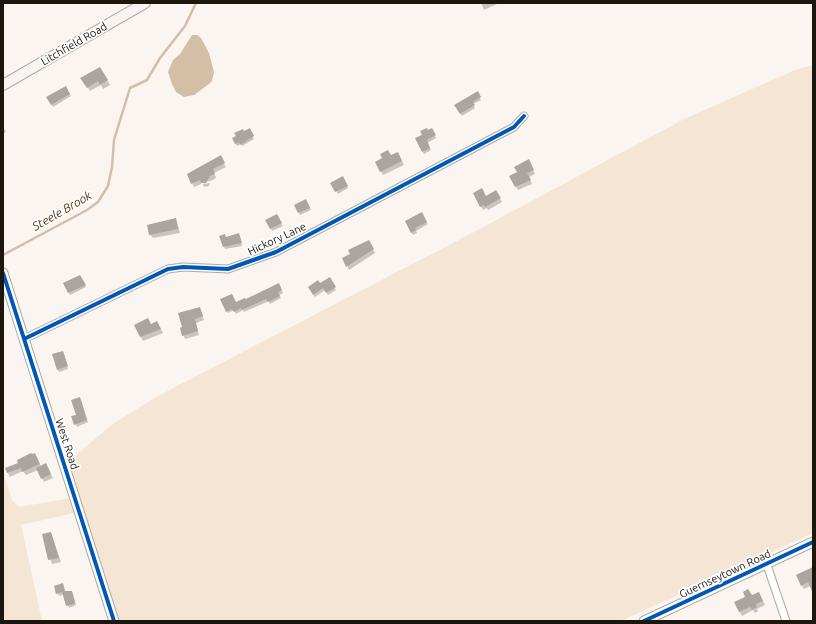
<!DOCTYPE html>
<html>
<head>
<meta charset="utf-8">
<style>
	body { margin:0 }
	#map { position:relative; width:816px; height:624px; overflow:hidden; background:#faf5f0; font-family:Ubuntu,sans-serif }
	canvas { display:block }
	.frame { position:absolute; inset:0; border:4px solid #1d160f; pointer-events:none }
</style>
</head>
<body>
<div id="map">
<canvas width="816" height="624"></canvas>
<div class="frame"></div>
</div>
<script>
const context = document.querySelector('canvas').getContext('2d');
context.lineJoin = 'round';
function fillPath(path, color) { context.fillStyle = color; context.fill(path, 'evenodd'); }
const poly = rows => new Path2D(rows.map(r => 'M' + r).join(''));
function trace(path, color, width, dash) { context.strokeStyle = color; context.lineWidth = width; context.lineCap = dash ? 'butt' : 'round'; context.setLineDash(dash || []); context.stroke(path); }
function write(font, color, halo, rows, align = 'center') {
  context.font = font + ' Ubuntu,sans-serif'; context.lineWidth = 3.5; context.setLineDash([]); context.textBaseline = 'middle'; context.strokeStyle = halo; context.fillStyle = color; for (const [text, x, y, turn = 0] of rows) {
    context.save(); context.translate(x, y); context.rotate((+turn || 0) * Math.PI / 180); context.textAlign = isNaN(turn) ? turn : align; if (halo) context.strokeText(text, 0, 0); context.fillText(text, 0, 0); context.restore();
  }
}
fillPath(poly([
	[813,65,813,533,621,621,118,621,83,511,21,525,42,621,3,621,3,471,12,500,19,507,77,497,68,462,114,423,158,396,476,231,682,120,795,70]
]), '#f5e5d5');
fillPath(poly([
	[192,35,197,35,201,38,209,53,214,72,212,81,209,84,194,95,184,97,176,92,172,84,168,72,173,60,180,54]
]), '#d5bea6');
fillPath(poly([
	[481,3,499,3,484,10],
	[100,68,110,85,103,89,101,85,90,91,82,78],
	[65,87,71,96,53,107,48,97],
	[477,93,481,100,473,104,475,108,462,116,456,105],
	[3,127,6,132,3,134],
	[249,129,254,139,242,146,241,144,237,146,233,139],
	[431,129,436,138,427,143,431,150,424,154,416,139],
	[398,153,404,165,383,175,381,171,391,156],
	[222,160,226,167,214,173,216,178,211,181,201,182,201,184,194,187,188,174],
	[528,161,535,174,529,177,532,184,518,190,510,176,518,172],
	[342,177,348,188,338,194,331,183],
	[210,183,209,186,204,187,203,184],
	[496,191,502,202,488,210,487,208,483,210,474,193,485,197],
	[307,202,311,210,300,215,295,205],
	[421,213,428,224,416,231,417,233,413,235,406,221],
	[277,215,283,226,272,231,267,220],
	[176,219,180,233,153,238,150,234],
	[220,236,226,238,240,237,242,246,225,249],
	[368,241,375,253,349,270,344,259],
	[80,276,86,287,70,295,64,284],
	[329,278,336,290,328,295,325,290,315,297,309,287,320,284],
	[279,284,283,293,279,295,281,298,270,304,269,301,244,312,243,310,236,314,234,310,228,313,221,300,236,303,246,301],
	[200,309,204,320,196,323,199,335,185,339,183,335],
	[157,322,163,333,143,341,135,326,151,325],
	[64,354,68,369,59,372,58,370],
	[81,400,88,422,77,427,73,417,77,415],
	[37,458,41,467,48,468,53,478,44,482,38,470,26,475,23,471,10,477,6,469],
	[51,533,61,562,52,564,43,535],
	[813,568,813,589,810,586,804,589,802,585],
	[55,587,73,595,76,605,69,608,64,594,59,596],
	[752,596,761,597,765,605,757,609,758,611,755,613,753,610,742,616,735,603]
]), '#0003');
trace(poly([
	[3,255,87,210,98,202,108,186,112,167,114,140,130,88,147,80,160,58,185,26,196,3]
]), '#d5bea6', 2.5);
fillPath(poly([
	[100,67,108,80,100,85,98,81,87,88,80,78],
	[66,86,70,94,51,105,46,97],
	[478,91,481,97,473,102,475,105,460,114,454,105],
	[250,128,254,136,240,145,239,142,235,144,232,138,236,136,234,133,243,129,244,131],
	[427,128,428,130,432,128,436,135,427,140,430,148,422,152,415,138,422,135,420,131],
	[388,150,391,155,398,152,402,161,380,172,375,162,382,158,380,154],
	[221,155,225,163,213,169,215,174,210,176,206,183,201,183,200,180,191,184,187,174],
	[529,159,534,170,527,173,531,180,515,187,509,176,517,172,514,167],
	[343,176,348,186,335,192,330,183],
	[482,188,486,196,496,190,501,198,485,207,484,205,480,207,473,193],
	[306,199,310,208,298,213,294,205],
	[422,212,427,222,415,228,416,230,411,233,405,221],
	[277,214,282,223,270,229,265,220],
	[176,218,178,229,149,235,147,225],
	[239,233,242,243,223,247,219,236,225,234,226,237],
	[369,240,374,249,346,267,342,258,350,254,348,250],
	[80,275,86,285,68,293,63,283],
	[330,277,336,287,326,293,323,288,313,295,308,287,318,280,320,283],
	[279,283,282,290,278,292,280,296,268,302,266,299,242,310,241,308,234,312,232,309,226,312,220,299,232,294,236,302,245,298,246,299],
	[200,307,203,316,195,319,198,331,182,336,180,328,182,327,178,313],
	[148,318,151,324,157,321,161,329,140,337,134,325],
	[63,351,68,366,57,370,52,354],
	[80,397,87,420,74,425,71,416,76,415,71,400],
	[31,453,32,454,35,453,40,464,22,472,21,468,7,473,5,468,18,463,17,460],
	[46,463,51,474,41,479,36,468],
	[51,532,59,558,48,560,42,534],
	[813,567,813,594,808,582,801,586,796,575],
	[63,583,65,591,72,591,75,602,74,604,66,606,62,592,56,594,54,586],
	[748,589,752,595,759,592,763,601,756,604,757,607,752,610,750,607,739,612,734,602,745,597,743,592]
]), '#aba59f');
const minor = poly([
	[24,339,168,269,183,267,228,269,276,252,514,127,524,116],
	[767,565,786,621]
]);
const tertiary = poly([
	[3,273,114,621],
	[644,621,813,542]
]);
const secondary = poly([
	[3,85,145,3]
]);
trace(minor, '#b0aaa4', 9);
trace(tertiary, '#b0aaa4', 11);
trace(secondary, '#b0aaa4', 12);
trace(minor, '#fefefd', 7);
trace(tertiary, '#fefefd', 9);
trace(secondary, '#f7f4f1', 10);
trace(poly([
	[3,273,114,621],
	[24,339,168,269,183,267,228,269,276,252,514,127,524,116],
	[644,621,813,542]
]), '#0057b8', 4);
write('11px', '#1d160f', '#fff', [
	["Litchfield Road",74,44,-30],
	["Hickory Lane",277,239,-25],
	["West Road",67,444,72],
	["Guernseytown Road",725,574,-25]
]);
write('italic 12px', '#57360f', '#fff', [
	["Steele Brook",62,211,-30]
]);
</script>
</body>
</html>
